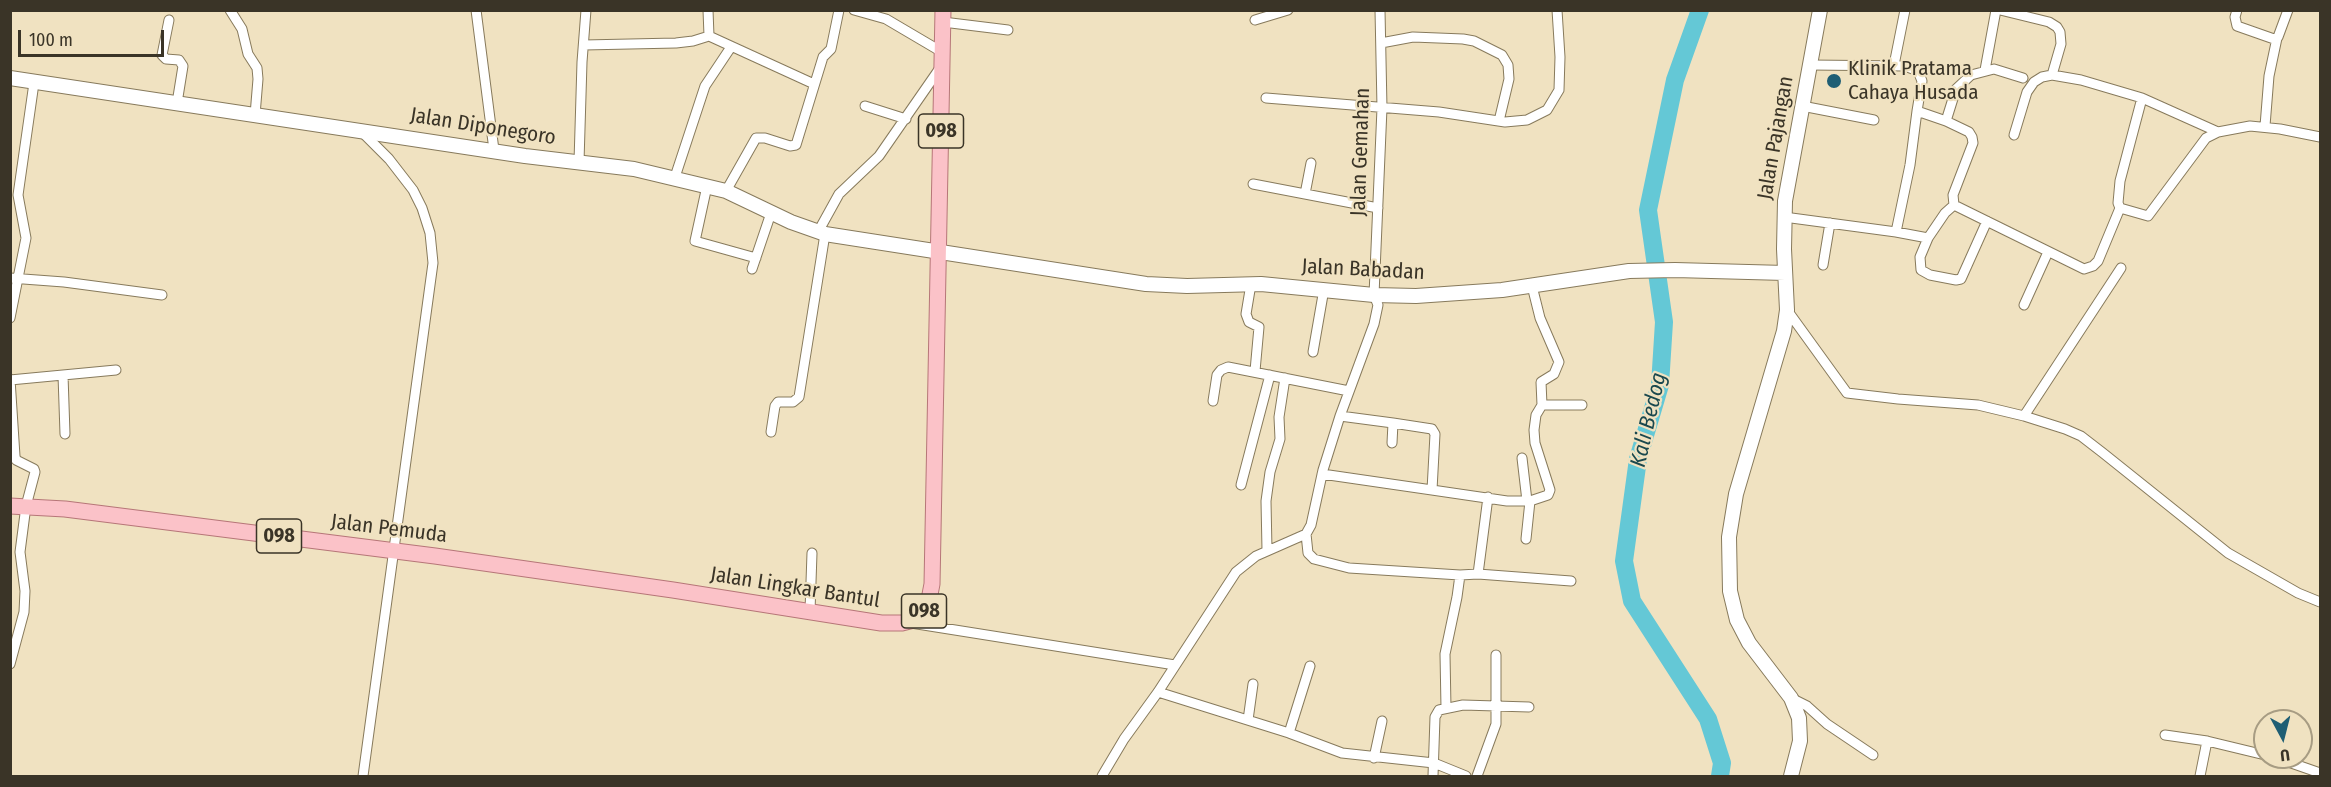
<!DOCTYPE html>
<html>
<head>
<meta charset="utf-8">
<style>
	body { margin:0 }
	#map { position:relative; width:2331px; height:787px; overflow:hidden; background:#f0e2c1; font-family:"Fira Sans Condensed",sans-serif }
	canvas { display:block }
	.frame { position:absolute; inset:0; border:12px solid #3a3427; pointer-events:none }
	.north { position:absolute; left:2253px; top:709px; width:60px; height:60px; box-sizing:border-box; background:#f0e2c1; border:2px solid #a79c83; border-radius:50%; rotate:173deg; font-size:16px; font-weight:700; line-height:24px; text-align:center; color:#3a3427 }
	.north::after { content:''; display:block; margin:auto; width:21px; height:27px; background:#1f5e74; clip-path:polygon(50% 0,100% 100%,50% 72%,0 100%) }
	.scale { position:absolute; left:18px; top:30px; width:146px; height:27px; box-sizing:border-box; border:3px solid #3a3427; border-top:0; padding-left:8px; font-size:18px; line-height:21px; white-space:nowrap; color:#3a3427; -webkit-text-stroke:4px #f0e2c1; paint-order:stroke }
</style>
</head>
<body>
<div id="map">
<canvas width="2331" height="787"></canvas>
<div class="frame"></div>
<div class="north">U</div>
<div class="scale">100 m</div>
</div>
<script>
const context = document.querySelector('canvas').getContext('2d');
context.lineJoin = 'round';
const poly = rows => new Path2D(rows.map(r => 'M' + r).join(''));
function trace(path, color, width, dash) { context.strokeStyle = color; context.lineWidth = width; context.lineCap = dash ? 'butt' : 'round'; context.setLineDash(dash || []); context.stroke(path); }
function write(font, color, halo, rows, align = 'center') {
  context.font = font + ' "Fira Sans Condensed",sans-serif'; context.lineWidth = 4.5; context.setLineDash([]); context.textBaseline = 'middle'; context.strokeStyle = halo; context.fillStyle = color; for (const [text, x, y, turn = 0] of rows) {
    context.save(); context.translate(x, y); context.rotate((+turn || 0) * Math.PI / 180); context.textAlign = isNaN(turn) ? turn : align; if (halo) context.strokeText(text, 0, 0); context.fillText(text, 0, 0); context.restore();
  }
}
trace(poly([
	[1700,10,1675,80,1648,210,1664,322,1660,385,1638,459,1624,561,1632,601,1708,719,1722,763,1720,776]
]), '#64c8d6', 18);
const street = poly([
	[230,10,242,29,248,54,257,68,258,79,255,115],
	[476,10,494,150],
	[708,10,709,36],
	[854,10,886,19,942,52],
	[2000,10,2049,22,2057,27,2060,32,2061,44,2052,75],
	[2237,10,2235,17,2237,26,2274,39,2278,37,2288,10],
	[169,20,162,55,166,59,179,60,183,66,177,103],
	[1255,20,1288,10],
	[943,22,1008,30],
	[1381,43,1413,37,1463,39,1474,41,1502,55,1508,65,1509,79,1499,121],
	[584,45,676,43,693,41,709,36,814,84],
	[1810,65,1905,66,1918,71,1922,81,1917,111,1946,121,1969,132,1972,137,1973,143,1953,195,1954,205,2084,269,2093,266,2098,261,2120,208,2148,216,2206,138,2218,132,2250,126,2280,129,2320,137],
	[1894,65,1905,10],
	[1985,70,1996,10],
	[1266,98,1439,112,1505,122,1527,120,1547,110,1559,90,1560,57,1557,10],
	[865,106,906,119],
	[1802,106,1874,120],
	[1946,121,1956,89,1971,75,1994,69,2023,78],
	[2265,126,2269,76,2277,38],
	[362,132,389,159,413,190,422,208,430,233,433,263,363,776],
	[2014,135,2027,92,2034,82,2042,77,2052,75,2081,80,2142,98,2218,132],
	[579,162,582,62,586,10],
	[675,177,705,86,731,47],
	[1253,184,1378,208],
	[707,186,695,241,756,258],
	[726,191,756,138,765,138,790,146,796,145,823,57,831,49,839,10],
	[1305,194,1311,163],
	[2120,208,2118,203,2120,181,2142,98],
	[1784,217,1896,232,1928,238,1920,257,1921,270,1930,275,1956,280,1961,279,1987,221],
	[818,232,839,194,879,156,940,68],
	[1896,232,1910,165,1917,111],
	[1928,238,1945,213,1954,205],
	[1823,265,1830,223],
	[752,269,771,213],
	[10,278,64,282,162,295],
	[1251,284,1246,314,1249,322,1259,327,1255,371],
	[2024,305,2048,252],
	[1787,310,1847,393,1898,399,1978,405,2024,416,2065,429,2081,436,2103,453,2228,553,2298,593,2320,602],
	[10,318,26,238,18,195,34,83],
	[1313,352,1324,289],
	[63,375,65,434],
	[10,379,15,456,16,460,34,469,35,472,26,506,20,552,25,591,24,612,10,664],
	[10,380,116,370],
	[1213,401,1217,375,1221,370,1228,367,1349,391],
	[1542,405,1582,405],
	[1340,416,1393,423,1392,443],
	[2024,416,2121,268],
	[1393,423,1432,429,1435,434,1432,490,1507,501,1530,501],
	[771,432,775,406,778,402,793,402,799,397,825,234],
	[1522,458,1527,501],
	[1322,474,1432,490],
	[1241,485,1270,375],
	[1306,534,1308,553,1314,559,1349,568,1460,575,1478,574,1488,497],
	[1526,539,1530,501,1548,495,1550,490,1535,443,1534,430,1536,415,1542,405,1541,382,1554,374,1559,362,1540,318,1532,286],
	[1267,550,1266,501,1270,472,1280,439,1279,417,1285,378],
	[1478,574,1571,581],
	[926,609,944,628],
	[810,611,812,553],
	[911,623,1175,665],
	[1158,692,1289,733,1342,753,1434,763,1466,776],
	[1791,698,1807,706,1827,724,1873,755],
	[1446,708,1445,654,1457,597,1460,575],
	[1248,720,1253,684],
	[1289,733,1310,666],
	[2165,735,2207,741,2265,755],
	[2274,757,2320,773],
	[1374,758,1382,721],
	[1102,776,1124,739,1158,692,1236,572,1256,556,1306,534,1311,525,1323,470,1340,416,1374,324,1378,305,1374,295,1382,108,1380,10],
	[1433,776,1435,717,1439,710,1463,705,1529,707],
	[1477,776,1496,724,1496,655],
	[2200,776,2207,741]
]);
const secondary = poly([
	[10,78,525,156,634,169,726,191,791,222,825,234,1146,284,1187,286,1261,284,1374,295,1416,296,1502,290,1629,271,1675,270,1785,273],
	[1791,776,1800,741,1799,718,1791,698,1749,643,1737,620,1730,591,1729,537,1736,494,1784,331,1787,310,1784,249,1785,201,1820,10]
]);
const primary = poly([
	[10,506,65,509,435,556,673,590,881,623,902,623,914,620,928,605,932,584,943,10]
]);
trace(street, '#877a5c', 11);
trace(secondary, '#877a5c', 16);
trace(primary, '#b67678', 17);
trace(street, '#fff', 9);
trace(secondary, '#fff', 14);
trace(primary, '#fbc2c8', 15);
for (const [x, y, r, color] of [
	[1834,81,8,"#1f5e74"]
]) { const dot = new Path2D(); dot.arc(x, y, r, 0, 2 * Math.PI); context.fillStyle = color; context.fill(dot); trace(dot, '#f0e2c1', 2); }
for (const [x, y, w] of [
	[941,131,45],
	[279,536,45],
	[924,611,45]
]) { const box = new Path2D(); box.roundRect(x - w / 2, y - 17, w, 34, 4.5); context.fillStyle = '#f0e2c1'; context.fill(box); trace(box, '#3a3427', 1.5); }
write('bold 20px', '#3a3427', null, [
	["098",941,131],
	["098",279,536],
	["098",924,611]
]);
write('21px', '#3a3427', '#f0e2c1', [
	["Klinik Pratama",1848,69],
	["Cahaya Husada",1848,93]
], 'left');
write('21px', '#3a3427', '#f0e2c1', [
	["Jalan Diponegoro",483,127,9],
	["Jalan Pajangan",1776,138,-80],
	["Jalan Gemahan",1361,152,-88],
	["Jalan Babadan",1363,270,3],
	["Jalan Pemuda",389,529,7],
	["Jalan Lingkar Bantul",795,588,9]
]);
write('italic 22px', '#1a484e', '#f0e2c1', [
	["Kali Bedog",1649,420,-77]
]);
</script>
</body>
</html>
